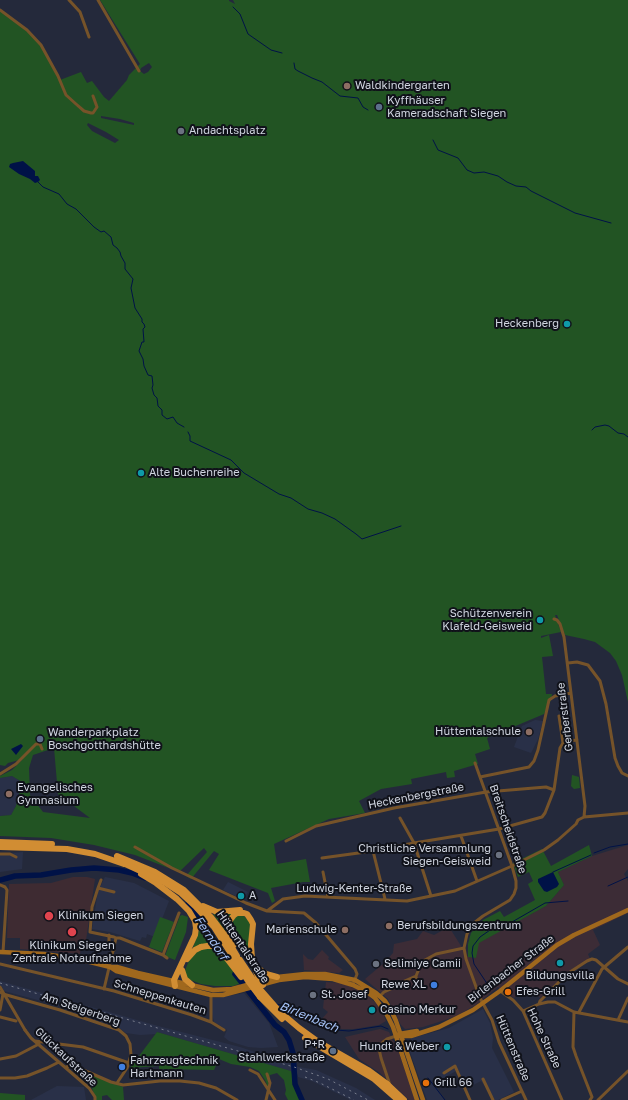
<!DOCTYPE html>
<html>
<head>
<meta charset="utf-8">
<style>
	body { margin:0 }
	canvas { display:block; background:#24293b }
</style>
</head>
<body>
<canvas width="628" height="1100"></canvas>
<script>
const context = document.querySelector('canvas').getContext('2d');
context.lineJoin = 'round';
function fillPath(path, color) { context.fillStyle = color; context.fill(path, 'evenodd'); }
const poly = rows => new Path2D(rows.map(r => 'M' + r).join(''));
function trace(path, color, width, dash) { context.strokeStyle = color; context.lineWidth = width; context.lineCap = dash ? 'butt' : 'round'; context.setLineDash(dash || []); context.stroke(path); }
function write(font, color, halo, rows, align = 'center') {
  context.font = font + ' "Golos Text",sans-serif'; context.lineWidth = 4; context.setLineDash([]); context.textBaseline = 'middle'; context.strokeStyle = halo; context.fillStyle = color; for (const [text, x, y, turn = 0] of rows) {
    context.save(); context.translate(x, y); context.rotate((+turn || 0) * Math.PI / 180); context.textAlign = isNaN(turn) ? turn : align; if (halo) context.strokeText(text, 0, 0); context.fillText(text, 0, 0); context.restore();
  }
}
fillPath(poly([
	[628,845,628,869,624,874,628,881,628,913,593,930,600,945,588,954,590,959,569,972,540,998,528,986,514,998,498,987,476,1005,454,1017,423,1027,405,1029,401,1025,388,999,365,979,384,963,393,953,394,944,417,939,423,931,434,935,449,927,468,957,476,957,478,943,546,906,564,885,558,872,592,856],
	[322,950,329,957,328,959,343,970,339,973,304,970,303,954,308,959,313,960],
	[326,982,342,983,364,992,381,1008,386,1021,379,1025,354,1029,342,1029,330,1026,320,1021,328,1012,323,1008],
	[380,1029,389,1032,393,1041,395,1042,416,1100,409,1100,380,1073,359,1059,345,1037]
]), '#3c2c36');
fillPath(poly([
	[535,720,543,721,538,739,531,753,514,747,522,726],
	[12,776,22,782,16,806,11,815,0,816,0,778],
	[23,852,22,869,0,872,0,854],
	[105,877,134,883,169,901,155,937,147,934,146,938,142,937,140,941,110,932,92,929,98,891],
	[228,882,248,892,244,900,223,890],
	[0,981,158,1026,240,1047,299,1067,316,1070,356,1088,375,1100,349,1100,349,1099,312,1081,298,1077,297,1073,157,1032,156,1034,140,1035,126,1033,119,1028,74,1014,75,1010,4,991,2,987,0,986],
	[244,993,269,1023,278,1047,261,1048,248,1047,229,1041,224,1037,227,1030,214,1022,212,1013,212,998,218,998],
	[483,1009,490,1023,493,1038,492,1048,514,1092,498,1100,495,1100,481,1081,467,1088,458,1070,434,1083,444,1100,427,1100,411,1055,408,1044,412,1038,449,1028],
	[57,1086,84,1087,86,1100,31,1100]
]), '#293048');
fillPath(poly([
	[73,877,87,877,95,879,85,947,81,947,80,954,20,949,20,938,7,938,9,884,51,883]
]), '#3e2b32');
fillPath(poly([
	[100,0,229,0,229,1,235,4,233,0,628,0,628,702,622,675,616,661,610,653,595,642,584,639,565,635,557,615,555,615,561,632,541,636,541,638,549,635,553,656,542,657,546,694,552,694,551,700,544,714,487,738,490,749,475,754,478,764,454,771,455,777,447,778,446,772,411,779,412,784,381,789,359,801,365,813,329,819,274,844,277,864,306,859,310,882,303,882,271,888,275,901,272,903,268,893,209,870,219,854,214,851,191,879,186,876,207,852,204,848,179,872,135,855,94,845,51,838,0,836,0,816,11,815,16,806,22,782,12,776,0,778,0,776,12,770,23,759,8,763,5,766,0,765,0,10,18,23,41,45,60,80,81,72,87,83,92,81,104,97,109,101,127,80,129,75,140,64],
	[149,63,152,67,148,72,144,74,140,71,141,68],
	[101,116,120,119,134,123,134,125,101,118],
	[88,123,106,132,119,140,115,143,92,131,87,125],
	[54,748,58,794,90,818,43,812,30,795,29,768,33,755],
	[572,775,579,777,580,788,574,789,571,786],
	[589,845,592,856,558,872,564,885,546,906,479,943,476,958,468,957,468,944,471,933,483,920,500,911,504,917,535,900,528,884,533,881,529,872,518,877,513,863,542,849,551,866],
	[232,913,226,932,213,914,219,915],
	[182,915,188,917,186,932,175,960,165,956,180,916],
	[239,915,244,916,250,922,249,952,253,971,234,940,230,926,235,917],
	[160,917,174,922,162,952,149,947],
	[198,918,214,944,192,950,199,931],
	[210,948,216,951,224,958,241,983,233,986,215,986,201,984,188,979,184,973,190,958,198,950],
	[157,1032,291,1071,302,1100,288,1100,285,1094,286,1090,284,1080,277,1073,270,1075,268,1087,265,1080,259,1071,250,1067,231,1064,219,1059,214,1070,159,1069,159,1066,130,1068],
	[72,1069,78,1069,123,1087,124,1100,112,1100,107,1095,102,1096,102,1100,96,1100,91,1085],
	[0,1093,25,1095,25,1100,0,1100]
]), '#225423');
fillPath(poly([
	[23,161,35,171,35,176,38,176,40,180,38,182,35,183,30,179,19,174,9,167,10,164,13,163],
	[21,744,23,746,16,755,11,749],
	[553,872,559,884,557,887,547,892,544,891,538,882,538,879]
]), '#001247');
trace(poly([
	[233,7,240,14,248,34,271,50,282,53],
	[294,63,295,69,298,71,312,78,322,82,340,96,358,98,363,107,368,110],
	[433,140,438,150,458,158,467,170,474,173,484,172,498,176,507,182,516,186,526,187,531,191,575,213,611,223],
	[38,182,43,187,59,194,67,204,76,209,94,227,101,232,104,231,111,237,113,245,117,248,120,252,121,256,125,263,125,269,133,279,131,288,135,308,142,319,142,322,144,324,145,327,143,329,144,342,142,342,139,351,143,359,144,366,148,375,152,376,153,385,152,388,154,395,157,398,158,406,162,410,162,415,167,419,173,417,177,423,184,427],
	[592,430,595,427,605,425,609,426,618,433,624,434,628,437],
	[188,432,190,436,190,441,231,460,244,473,279,494,291,498,308,509,322,513,335,519,356,534,362,539,401,526],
	[594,853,610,847,628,844],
	[553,872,591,855],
	[608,886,628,877],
	[484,992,487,986,486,982,474,964,472,953,473,946,480,937,493,928,512,922,545,903,568,901],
	[253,997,257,999],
	[276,1004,287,1006,336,1030,349,1031,381,1026,388,1029],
	[428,1078,445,1100]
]), '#001247', 1);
trace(poly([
	[0,880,15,876,41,875,71,870,94,868,119,870,132,873,145,878],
	[187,905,198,915,219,950],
	[235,974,268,1016,275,1025,284,1032,289,1040,293,1053,295,1084,302,1100]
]), '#001247', 5.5);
trace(poly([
	[69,0,80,12,89,37],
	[98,0,139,71],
	[0,10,27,30,41,45,58,76,66,95,76,104,84,111,91,113,93,113,97,107,93,96],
	[554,619,557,620,560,624,564,637,585,806,584,817],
	[568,663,577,662,588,665,600,681,606,704,615,758,618,766,622,773,628,776],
	[559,716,563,743],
	[475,763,480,777],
	[0,774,16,764,36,744,40,744,42,749],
	[400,818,414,843,431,896],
	[461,836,477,881],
	[286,841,316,826,394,808,486,792,546,787,554,790],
	[135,847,172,868,246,903,267,911,304,913,316,923,355,969,357,974,353,985],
	[373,851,385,899],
	[0,854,10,854,16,857],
	[322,858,373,851,414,843,499,829,542,817,545,813,554,790,560,748,563,743,568,741,577,740],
	[323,872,328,897],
	[0,885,5,887,7,890,3,952],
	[98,888,101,880],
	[114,892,98,888,92,907,90,932,114,937,116,938,120,938,163,955,167,958],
	[267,911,283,899,305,896,407,901,455,891,512,866,544,850,558,840,576,824,578,820,584,817,628,813],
	[109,935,109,943,114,950],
	[163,955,179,913],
	[0,964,114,991,192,1015,211,1022,224,1030],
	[417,985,416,976,421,964,425,960,436,954,464,948],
	[104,989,116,938],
	[500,991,513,1000,523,1011,562,1100],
	[0,992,3,994,60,1010,119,1030,126,1036,130,1044,131,1055,127,1068,117,1083],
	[211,995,211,1022],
	[380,996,384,992,393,988,400,983,416,976],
	[539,1004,548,1002,555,1002,574,1012,628,1022],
	[0,1010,3,994],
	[523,1011,539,1004,540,1001,567,974,587,961,592,959,596,960,618,979,628,984],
	[574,1012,573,1047,576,1056,592,1097,590,1100],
	[579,1012,602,969,628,947],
	[0,1017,16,1021],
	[618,1020,628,998],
	[25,1030,31,1038,89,1088,95,1097,95,1100],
	[35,1041,83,1047,129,1063],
	[0,1059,16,1056,39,1044],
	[66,1067,71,1066,81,1069,111,1082,123,1085,160,1081,180,1081,199,1083,216,1088,237,1100],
	[250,1070,258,1074,275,1100],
	[444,1073,455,1066,470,1100],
	[0,1078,15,1078,27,1076,47,1068,59,1062],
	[483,1079,493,1100],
	[390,1085,381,1058,379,1049,383,1042,387,1039,396,1036],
	[266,1100,270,1083,267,1074],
	[502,1100,522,1091],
	[526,1100,499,1042,492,1020,480,998,466,959,464,948,467,934,474,923,483,916,510,900,514,894,516,888,516,881,512,866,480,777,529,767,534,761,538,750,549,700,555,696,571,693],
	[598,1100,628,1071]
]), '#765329', 3);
trace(poly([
	[0,952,44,954,78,959,110,967,116,971,211,995,223,995,279,980,305,977,333,979,353,985,367,992,375,998,386,1013,393,1027,417,1100],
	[110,967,117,967,138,973,213,990,232,989,277,977,305,974,325,974,355,980,376,993,385,1001,391,1010,396,1021,423,1100],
	[399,1034,417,1031],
	[399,1036,411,1036,439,1027,473,1010,500,991,557,945,574,935,628,910]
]), '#a0681d', 4.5);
trace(poly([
	[0,842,52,844],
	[0,847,67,849,95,854,124,864],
	[117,856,155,872,184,890,211,917,224,934,237,956],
	[141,874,156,883,177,899,189,911,195,921,196,928,195,935,174,980,175,986],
	[203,906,217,912,240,910],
	[234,945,229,931,228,923,234,915,237,913,244,913,247,914,251,920,253,924,251,944,252,959,258,977,263,985],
	[187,959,195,950,201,947],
	[259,969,266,974,277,977],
	[182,970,185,979,192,985],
	[260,997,282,1019],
	[279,1011,299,1028,317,1041,368,1070,387,1084]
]), '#d18d33', 6);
trace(poly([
	[0,983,294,1067,328,1079,368,1100],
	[305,1077,320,1083,354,1100]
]), '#7a7f8e', 1, [2, 4]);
trace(poly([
	[0,987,25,1030]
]), '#765329', 3);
trace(poly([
	[121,862,164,882,181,893,195,906,214,927,248,981,260,997],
	[201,947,207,946,212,946,221,951,241,977],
	[240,960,258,987,279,1011],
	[305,1038,374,1079,398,1100],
	[387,1084,404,1100]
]), '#d18d33', 6);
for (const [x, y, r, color] of [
	[347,86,4,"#8d6e63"],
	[379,107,4,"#5c6f8a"],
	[181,131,4,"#6b7280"],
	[567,324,4,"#0f9aa8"],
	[141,473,4,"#0f9aa8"],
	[540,620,4,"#0f9aa8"],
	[529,732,4,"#8d6e63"],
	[40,739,4,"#5c6f8a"],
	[9,794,4,"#8d6e63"],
	[499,855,4,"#6b7280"],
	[241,896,4,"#0f9aa8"],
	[49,916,5,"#e0444e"],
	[389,926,4,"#8d6e63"],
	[345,930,4,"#8d6e63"],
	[72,932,5,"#e0444e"],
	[560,963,4,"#0f9aa8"],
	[376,964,4,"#6b7280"],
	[434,985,4,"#3f7fe0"],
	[508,992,4,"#e8710a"],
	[313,995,4,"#6b7280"],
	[372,1010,4,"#0f9aa8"],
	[447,1047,4,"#0f9aa8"],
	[333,1051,4,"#5c6f8a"],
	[122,1067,4,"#3f7fe0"],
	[426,1083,4,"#e8710a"]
]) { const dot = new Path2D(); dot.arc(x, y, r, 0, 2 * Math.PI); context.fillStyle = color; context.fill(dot); trace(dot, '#10121a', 1.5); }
write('11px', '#d0d5e0', '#10121a', [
	["Waldkindergarten",355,86],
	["Kyffhäuser",387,101],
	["Kameradschaft Siegen",387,114],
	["Andachtsplatz",189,131],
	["Heckenberg",559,324,"right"],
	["Alte Buchenreihe",149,473],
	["Schützenverein",532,614,"right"],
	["Klafeld-Geisweid",532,627,"right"],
	["Hüttentalschule",521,732,"right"],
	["Wanderparkplatz",48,733],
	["Boschgotthardshütte",48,746],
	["Evangelisches",17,788],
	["Gymnasium",17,801],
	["Christliche Versammlung",491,849,"right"],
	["Siegen-Geisweid",491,862,"right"],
	["A",249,896],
	["Klinikum Siegen",58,916],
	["Berufsbildungszentrum",397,926],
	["Marienschule",337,930,"right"],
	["Klinikum Siegen",72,946,"center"],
	["Zentrale Notaufnahme",72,959,"center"],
	["Selimiye Camii",384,964],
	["Bildungsvilla",560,976,"center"],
	["Rewe XL",426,985,"right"],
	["Efes-Grill",516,992],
	["St. Josef",321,995],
	["Casino Merkur",380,1010],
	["P+R",325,1045,"right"],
	["Stahlwerkstraße",325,1058,"right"],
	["Hundt & Weber",439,1047,"right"],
	["Fahrzeugtechnik",130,1061],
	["Hartmann",130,1074],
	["Grill 66",434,1083]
], 'left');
write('11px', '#d0d5e0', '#10121a', [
	["Gerberstraße",565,717,-97],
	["Heckenbergstraße",416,796,-11],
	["Breitscheidstraße",508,829,71],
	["Ludwig-Kenter-Straße",354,889],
	["Hüttentalstraße",243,947,56],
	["Birlenbacher Straße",511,969,-37],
	["Schneppenkauten",160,997,17],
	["Am Steigerberg",81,1009,19],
	["Hohe Straße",544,1038,65],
	["Hüttenstraße",513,1048,67],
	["Glückaufstraße",66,1057,43]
]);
write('italic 12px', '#a4c1f5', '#10121a', [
	["Ferndorf",211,938,56],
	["Birlenbach",309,1017,22]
]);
</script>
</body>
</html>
